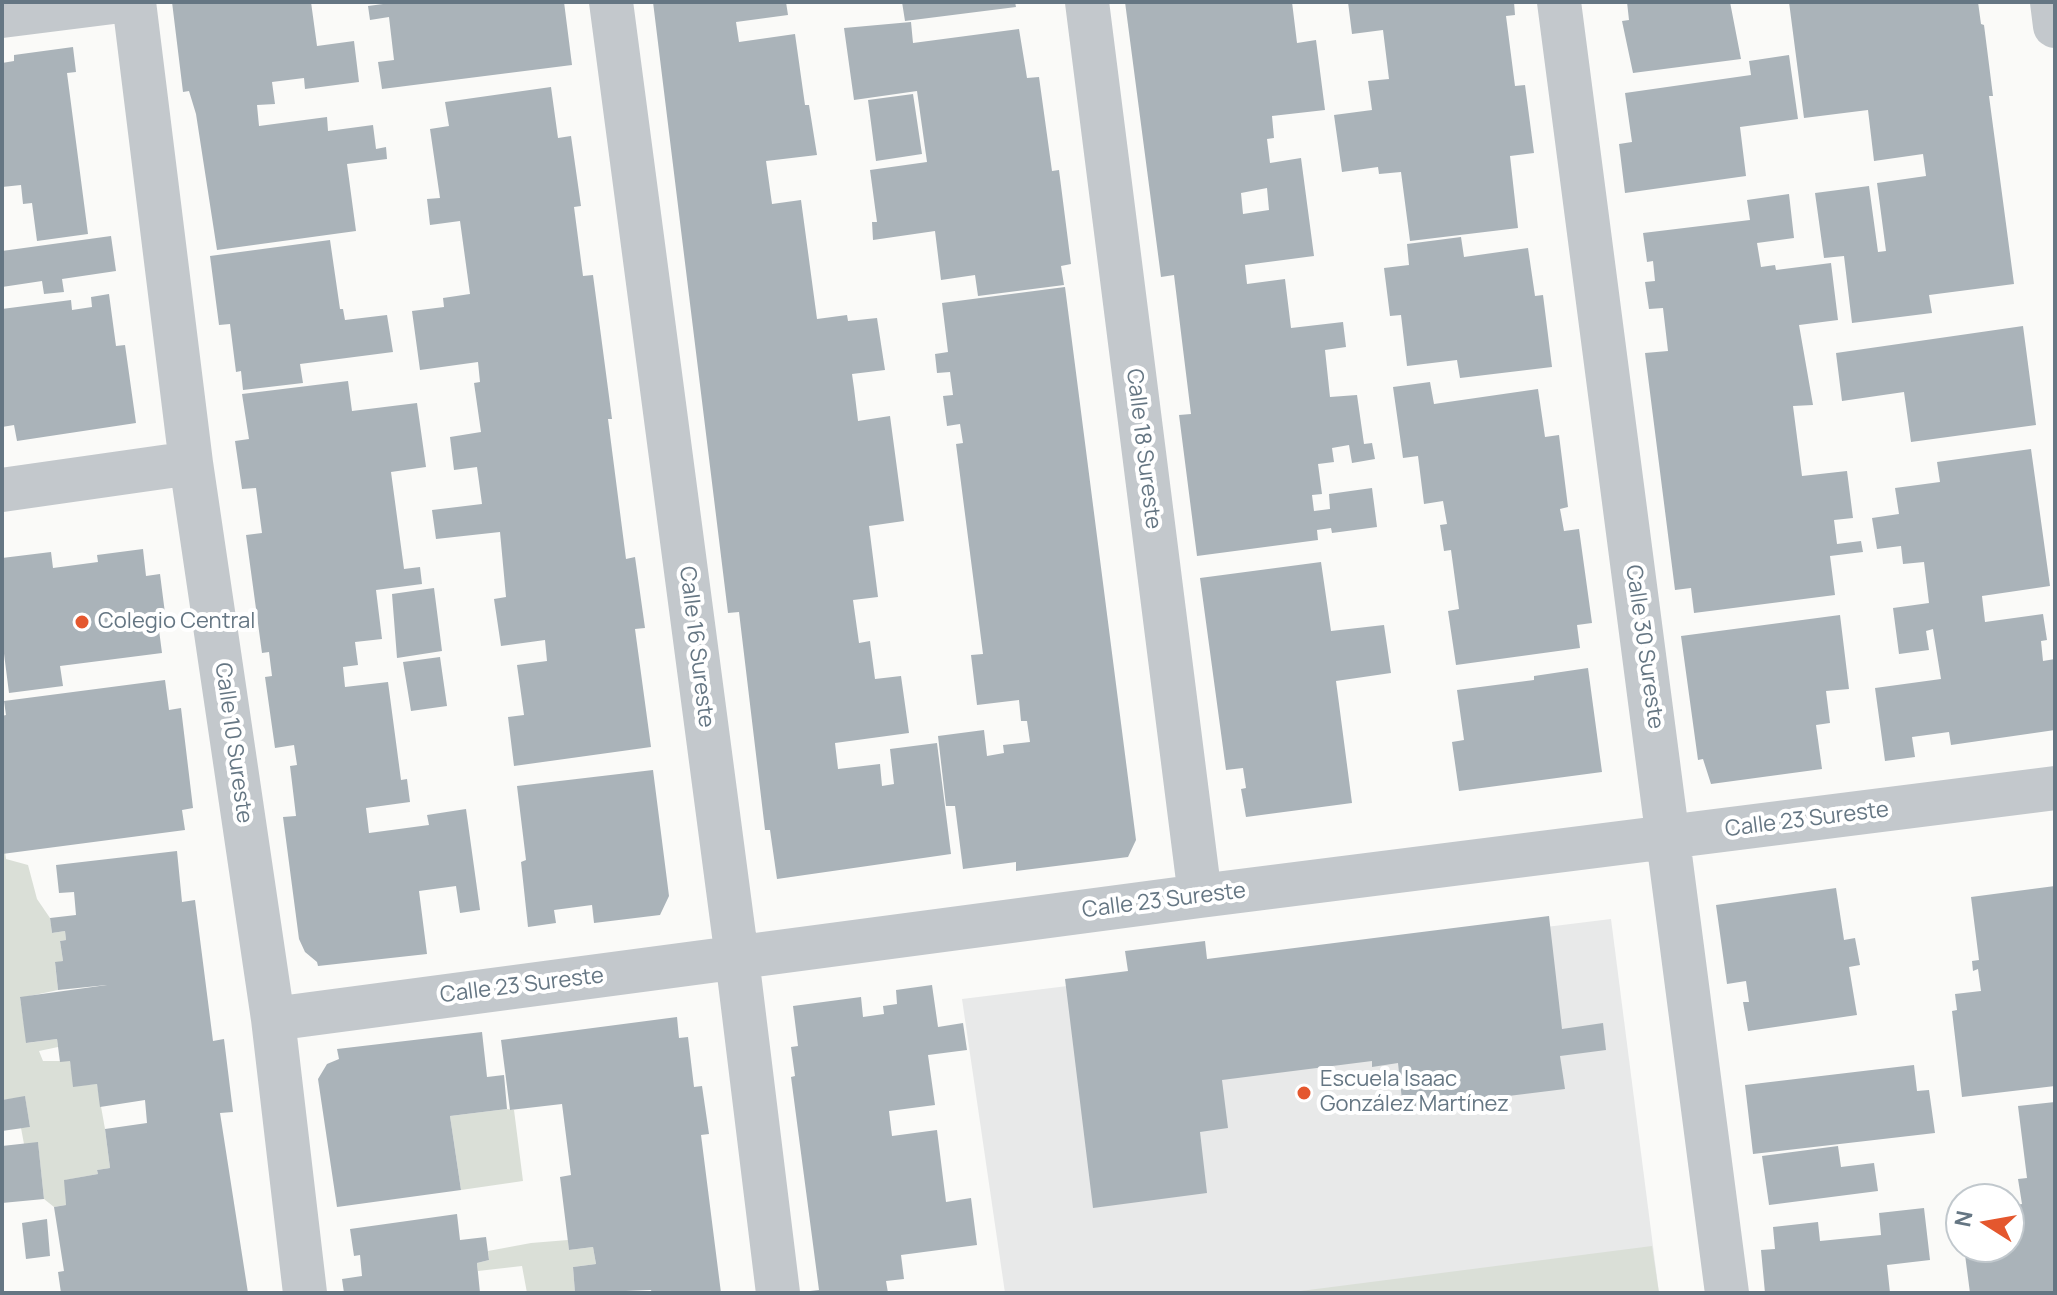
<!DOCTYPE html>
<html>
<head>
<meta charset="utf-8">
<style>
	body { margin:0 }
	#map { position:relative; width:2057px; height:1295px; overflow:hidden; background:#fafaf8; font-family:Manrope,sans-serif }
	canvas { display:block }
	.frame { position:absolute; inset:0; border:4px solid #657683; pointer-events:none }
	.north { position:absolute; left:1945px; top:1183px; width:80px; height:80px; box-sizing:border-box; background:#fff; border:2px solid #c1c8cd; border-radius:50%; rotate:281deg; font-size:22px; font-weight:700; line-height:32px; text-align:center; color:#657683 }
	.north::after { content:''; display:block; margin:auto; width:28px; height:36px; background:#e4572e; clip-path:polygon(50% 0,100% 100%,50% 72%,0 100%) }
</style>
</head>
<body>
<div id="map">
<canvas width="2057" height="1295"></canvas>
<div class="frame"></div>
<div class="north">N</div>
</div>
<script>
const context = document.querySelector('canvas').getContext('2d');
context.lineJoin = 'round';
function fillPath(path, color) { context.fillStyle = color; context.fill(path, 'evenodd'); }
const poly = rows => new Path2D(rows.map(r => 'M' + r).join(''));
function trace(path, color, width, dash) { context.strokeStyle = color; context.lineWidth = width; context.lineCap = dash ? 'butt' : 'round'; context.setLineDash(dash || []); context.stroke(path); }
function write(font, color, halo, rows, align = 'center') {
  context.font = font + ' Manrope,sans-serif'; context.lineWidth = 8; context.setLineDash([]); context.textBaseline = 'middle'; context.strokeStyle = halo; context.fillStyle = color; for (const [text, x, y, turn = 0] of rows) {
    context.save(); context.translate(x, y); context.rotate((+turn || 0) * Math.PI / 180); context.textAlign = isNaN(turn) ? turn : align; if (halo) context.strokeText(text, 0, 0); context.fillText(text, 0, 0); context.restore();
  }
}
fillPath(poly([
	[1611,919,1659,1293,1005,1293,962,999]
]), '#e8e9e9');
fillPath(poly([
	[2,830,6,859,28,865,37,899,50,918,52,933,65,931,66,940,60,941,63,961,55,963,58,990,20,998,27,1043,57,1039,58,1047,39,1051,43,1061,70,1061,74,1086,97,1084,105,1129,110,1168,97,1170,98,1174,65,1180,66,1205,54,1207,44,1199,38,1143,24,1144,21,1128,30,1127,25,1097,2,1100],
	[507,1109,514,1110,523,1181,461,1190,450,1116],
	[568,1240,569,1250,593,1247,596,1264,573,1267,575,1293,527,1293,522,1266,478,1271,477,1263,489,1260,488,1251,531,1243],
	[1652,1246,1659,1293,1285,1293]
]), '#dadfd7');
fillPath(poly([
	[172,2,311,2,317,46,354,41,359,82,305,89,304,78,272,82,275,104,257,105,259,126,327,117,328,131,373,125,376,149,386,147,387,159,347,164,356,231,217,250,196,114,189,91,183,92],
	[398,2,564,2,572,65,382,89,378,62,394,60,389,17,370,20,368,6],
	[653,2,786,2,788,15,736,22,739,42,795,34,805,105,809,105,817,155,766,161,772,204,801,200,817,319,847,315,848,321,877,318,885,370,852,374,854,388,858,421,890,416,904,521,869,526,878,597,853,600,859,643,870,641,875,679,901,676,909,733,835,743,838,769,880,764,882,786,894,784,890,749,937,743,951,854,777,879,770,830,765,830,739,612,728,613],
	[902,2,1015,2,1016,7,905,21],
	[1125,2,1292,2,1297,43,1316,40,1325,110,1272,116,1274,138,1267,139,1270,163,1301,158,1314,256,1245,265,1247,284,1285,279,1291,328,1343,322,1346,347,1325,350,1330,397,1357,395,1364,444,1372,443,1375,459,1352,463,1349,445,1332,448,1334,462,1318,464,1322,494,1312,495,1314,511,1330,509,1329,494,1372,488,1377,527,1332,533,1331,528,1317,530,1318,540,1197,556,1179,415,1191,414,1182,341,1174,275,1161,277],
	[1267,188,1269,210,1243,214,1241,193],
	[1348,2,1514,2,1515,15,1506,16,1515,86,1525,85,1534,153,1510,156,1518,228,1410,241,1401,172,1379,174,1378,167,1342,172,1334,115,1372,110,1368,81,1389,79,1383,30,1352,34],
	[1627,2,1730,2,1741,59,1633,73,1622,21,1629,20],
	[1789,2,1978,2,1981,24,1984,25,1993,96,1989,96,2014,284,1929,295,1932,313,1852,323,1844,256,1824,258,1815,193,1869,186,1878,252,1886,251,1877,183,1926,176,1923,154,1874,161,1868,110,1804,118],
	[911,22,913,43,1019,29,1027,78,1039,77,1052,171,1059,170,1071,264,1061,266,1064,285,978,296,975,275,941,280,935,231,873,240,872,222,877,222,870,170,927,162,917,91,854,100,844,28],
	[73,47,76,72,67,73,88,234,37,241,32,203,23,204,21,185,2,187,2,63,14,61,14,55],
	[1789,55,1798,119,1740,127,1746,176,1625,193,1619,144,1632,142,1625,93,1751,75,1749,61],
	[551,87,558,138,571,136,581,206,574,207,583,276,593,275,612,419,608,419,626,559,635,557,645,628,635,629,651,747,514,766,508,717,524,715,517,665,547,661,545,640,501,646,494,599,506,597,500,532,436,539,432,510,482,504,477,467,454,470,450,437,481,432,474,383,480,382,478,362,420,370,412,311,444,307,443,298,470,294,460,221,430,225,427,199,440,198,430,129,449,126,445,102],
	[913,94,922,154,876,161,868,100],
	[1789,194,1794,238,1757,243,1761,267,1775,265,1776,270,1831,263,1838,320,1799,325,1813,405,1793,406,1802,476,1847,471,1853,518,1834,520,1837,544,1861,541,1863,552,1830,556,1835,595,1694,613,1691,588,1675,590,1645,353,1668,351,1663,308,1649,309,1645,282,1655,281,1653,261,1647,262,1643,233,1750,220,1747,200],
	[111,236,116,271,62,279,64,292,44,294,42,281,2,287,2,251],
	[1461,237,1464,257,1528,248,1535,296,1543,295,1552,367,1460,378,1457,360,1407,366,1401,315,1390,316,1384,268,1409,265,1407,244],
	[330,240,340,309,343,309,345,320,387,315,393,352,300,364,303,383,243,390,241,371,236,372,230,324,219,325,210,256],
	[1065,287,1136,840,1128,857,1016,871,1016,862,963,869,955,806,946,806,938,736,984,730,987,756,1004,753,1003,745,1030,742,1027,721,1021,721,1019,700,977,705,971,655,983,654,956,444,963,443,960,424,947,426,943,396,953,395,950,372,937,373,935,354,948,352,942,303],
	[109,294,116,346,125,345,136,423,17,441,14,425,2,427,2,309,71,300,72,310,92,307,91,297],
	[2023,326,2036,425,1911,442,1904,392,1842,401,1836,353],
	[348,381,352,411,417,403,426,467,391,472,404,569,420,567,422,584,376,590,382,639,355,642,358,665,343,667,345,687,388,682,401,780,407,779,410,802,366,808,369,833,429,825,427,815,466,809,480,910,460,913,456,886,419,891,427,954,318,966,317,962,305,952,299,939,283,817,296,816,290,766,297,765,294,745,275,748,265,677,272,676,269,652,262,653,246,535,262,533,256,488,242,489,235,441,249,439,242,394],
	[1430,382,1434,404,1538,389,1545,437,1559,435,1568,507,1560,509,1564,531,1579,529,1592,623,1577,625,1580,648,1456,665,1448,611,1459,609,1451,550,1444,551,1440,525,1447,524,1443,501,1424,504,1418,456,1403,458,1393,387],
	[2031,449,2050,586,1982,596,1985,622,2043,614,2047,640,2041,641,2043,661,2055,659,2055,730,1951,745,1949,732,1912,737,1915,757,1885,761,1875,688,1941,679,1933,629,1926,631,1929,650,1899,654,1893,608,1929,603,1924,562,1903,564,1901,546,1877,549,1872,518,1899,514,1895,488,1940,482,1937,462],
	[143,549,146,576,160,574,167,629,159,630,162,653,60,666,63,686,9,693,2,638,2,558,51,552,53,568,98,562,97,555],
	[1321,562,1331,631,1384,625,1391,673,1336,681,1352,803,1246,817,1241,789,1246,788,1243,768,1226,770,1200,578],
	[434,588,442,651,397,658,392,594],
	[1840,615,1849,689,1826,691,1830,723,1816,725,1822,769,1711,784,1703,759,1698,760,1681,636],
	[440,657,447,706,411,711,403,662],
	[1588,668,1602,772,1459,791,1452,742,1464,740,1457,690,1534,680,1534,676],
	[165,680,169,710,181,708,193,808,182,810,185,830,2,854,2,716,6,715,4,701],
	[653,770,669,896,660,915,594,923,592,905,554,910,556,923,528,927,521,862,526,860,517,786],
	[177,851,182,902,195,900,213,1041,224,1039,233,1112,220,1113,248,1293,61,1293,58,1272,64,1271,54,1207,66,1205,64,1180,98,1174,97,1170,110,1168,105,1129,147,1123,145,1100,100,1107,97,1084,73,1087,70,1061,60,1062,57,1039,26,1043,20,997,107,985,58,990,55,962,63,961,60,941,66,940,65,931,52,933,50,918,76,915,74,892,59,893,56,865],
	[2055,886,2055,1086,1962,1097,1952,1011,1957,1010,1955,994,1981,991,1978,969,1973,971,1972,961,1979,960,1971,897],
	[1836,888,1844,940,1855,938,1860,965,1849,967,1857,1015,1748,1031,1743,1002,1749,1002,1746,981,1727,984,1716,905],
	[1549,916,1562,1029,1603,1023,1606,1050,1560,1056,1565,1089,1403,1109,1398,1063,1372,1067,1372,1061,1222,1080,1228,1128,1200,1132,1207,1193,1093,1208,1065,979,1128,971,1125,951,1205,941,1207,959],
	[932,985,938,1027,963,1023,967,1050,928,1055,935,1105,889,1111,892,1136,937,1130,946,1202,971,1198,977,1245,901,1255,904,1279,886,1281,888,1293,810,1293,810,1291,819,1290,791,1077,795,1076,791,1047,798,1046,793,1006,861,997,863,1017,884,1014,883,1006,897,1004,896,990],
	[677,1017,679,1038,688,1037,694,1087,702,1086,709,1134,701,1135,721,1293,652,1293,651,1290,575,1293,573,1267,596,1264,593,1247,569,1250,560,1177,571,1175,562,1104,510,1110,501,1040],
	[482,1032,487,1077,504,1075,507,1109,450,1116,461,1190,337,1207,318,1079,327,1064,339,1059,337,1049],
	[1914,1065,1917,1091,1929,1090,1935,1133,1753,1154,1745,1085],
	[25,1096,30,1127,2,1131,2,1100],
	[2055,1102,2055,1291,1970,1293,1964,1247,2009,1247,2009,1206,2022,1204,2018,1179,2027,1178,2018,1106],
	[38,1142,44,1199,2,1203,2,1146],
	[1838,1146,1841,1167,1874,1163,1878,1191,1769,1205,1762,1156],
	[1924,1208,1930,1260,1887,1265,1890,1293,1765,1293,1761,1250,1775,1249,1773,1227,1818,1222,1820,1241,1881,1235,1879,1213],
	[457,1214,460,1240,486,1237,489,1260,477,1263,480,1293,344,1293,342,1279,362,1276,360,1255,354,1256,350,1229],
	[47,1219,50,1256,26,1259,22,1223]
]), '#aab3b9');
trace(poly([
	[134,2,191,463,273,1019,305,1293],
	[611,2,737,958,778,1293],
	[1087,2,1200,896],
	[1559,2,1727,1293],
	[2,16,113,2],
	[2,490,191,463],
	[273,1019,1200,896,2055,788]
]), '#c3c8cc', 44);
trace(poly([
	[2052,2,2055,26]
]), '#c3c8cc', 44);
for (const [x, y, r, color] of [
	[82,622,8,"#e4572e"],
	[1304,1093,8,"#e4572e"]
]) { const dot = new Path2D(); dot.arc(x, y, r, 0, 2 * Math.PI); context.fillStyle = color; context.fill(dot); trace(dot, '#fff', 3); }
write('22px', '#657683', '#fff', [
	["Calle 18 Sureste",1143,449,83],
	["Calle 16 Sureste",696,647,83],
	["Calle 30 Sureste",1644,647,82],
	["Calle 10 Sureste",233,743,82],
	["Calle 23 Sureste",1807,820,-7],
	["Calle 23 Sureste",1164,901,-7],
	["Calle 23 Sureste",522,986,-7]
]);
write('22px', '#657683', '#fff', [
	["Colegio Central",98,622],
	["Escuela Isaac",1320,1080],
	["González Martínez",1320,1105]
], 'left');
</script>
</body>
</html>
